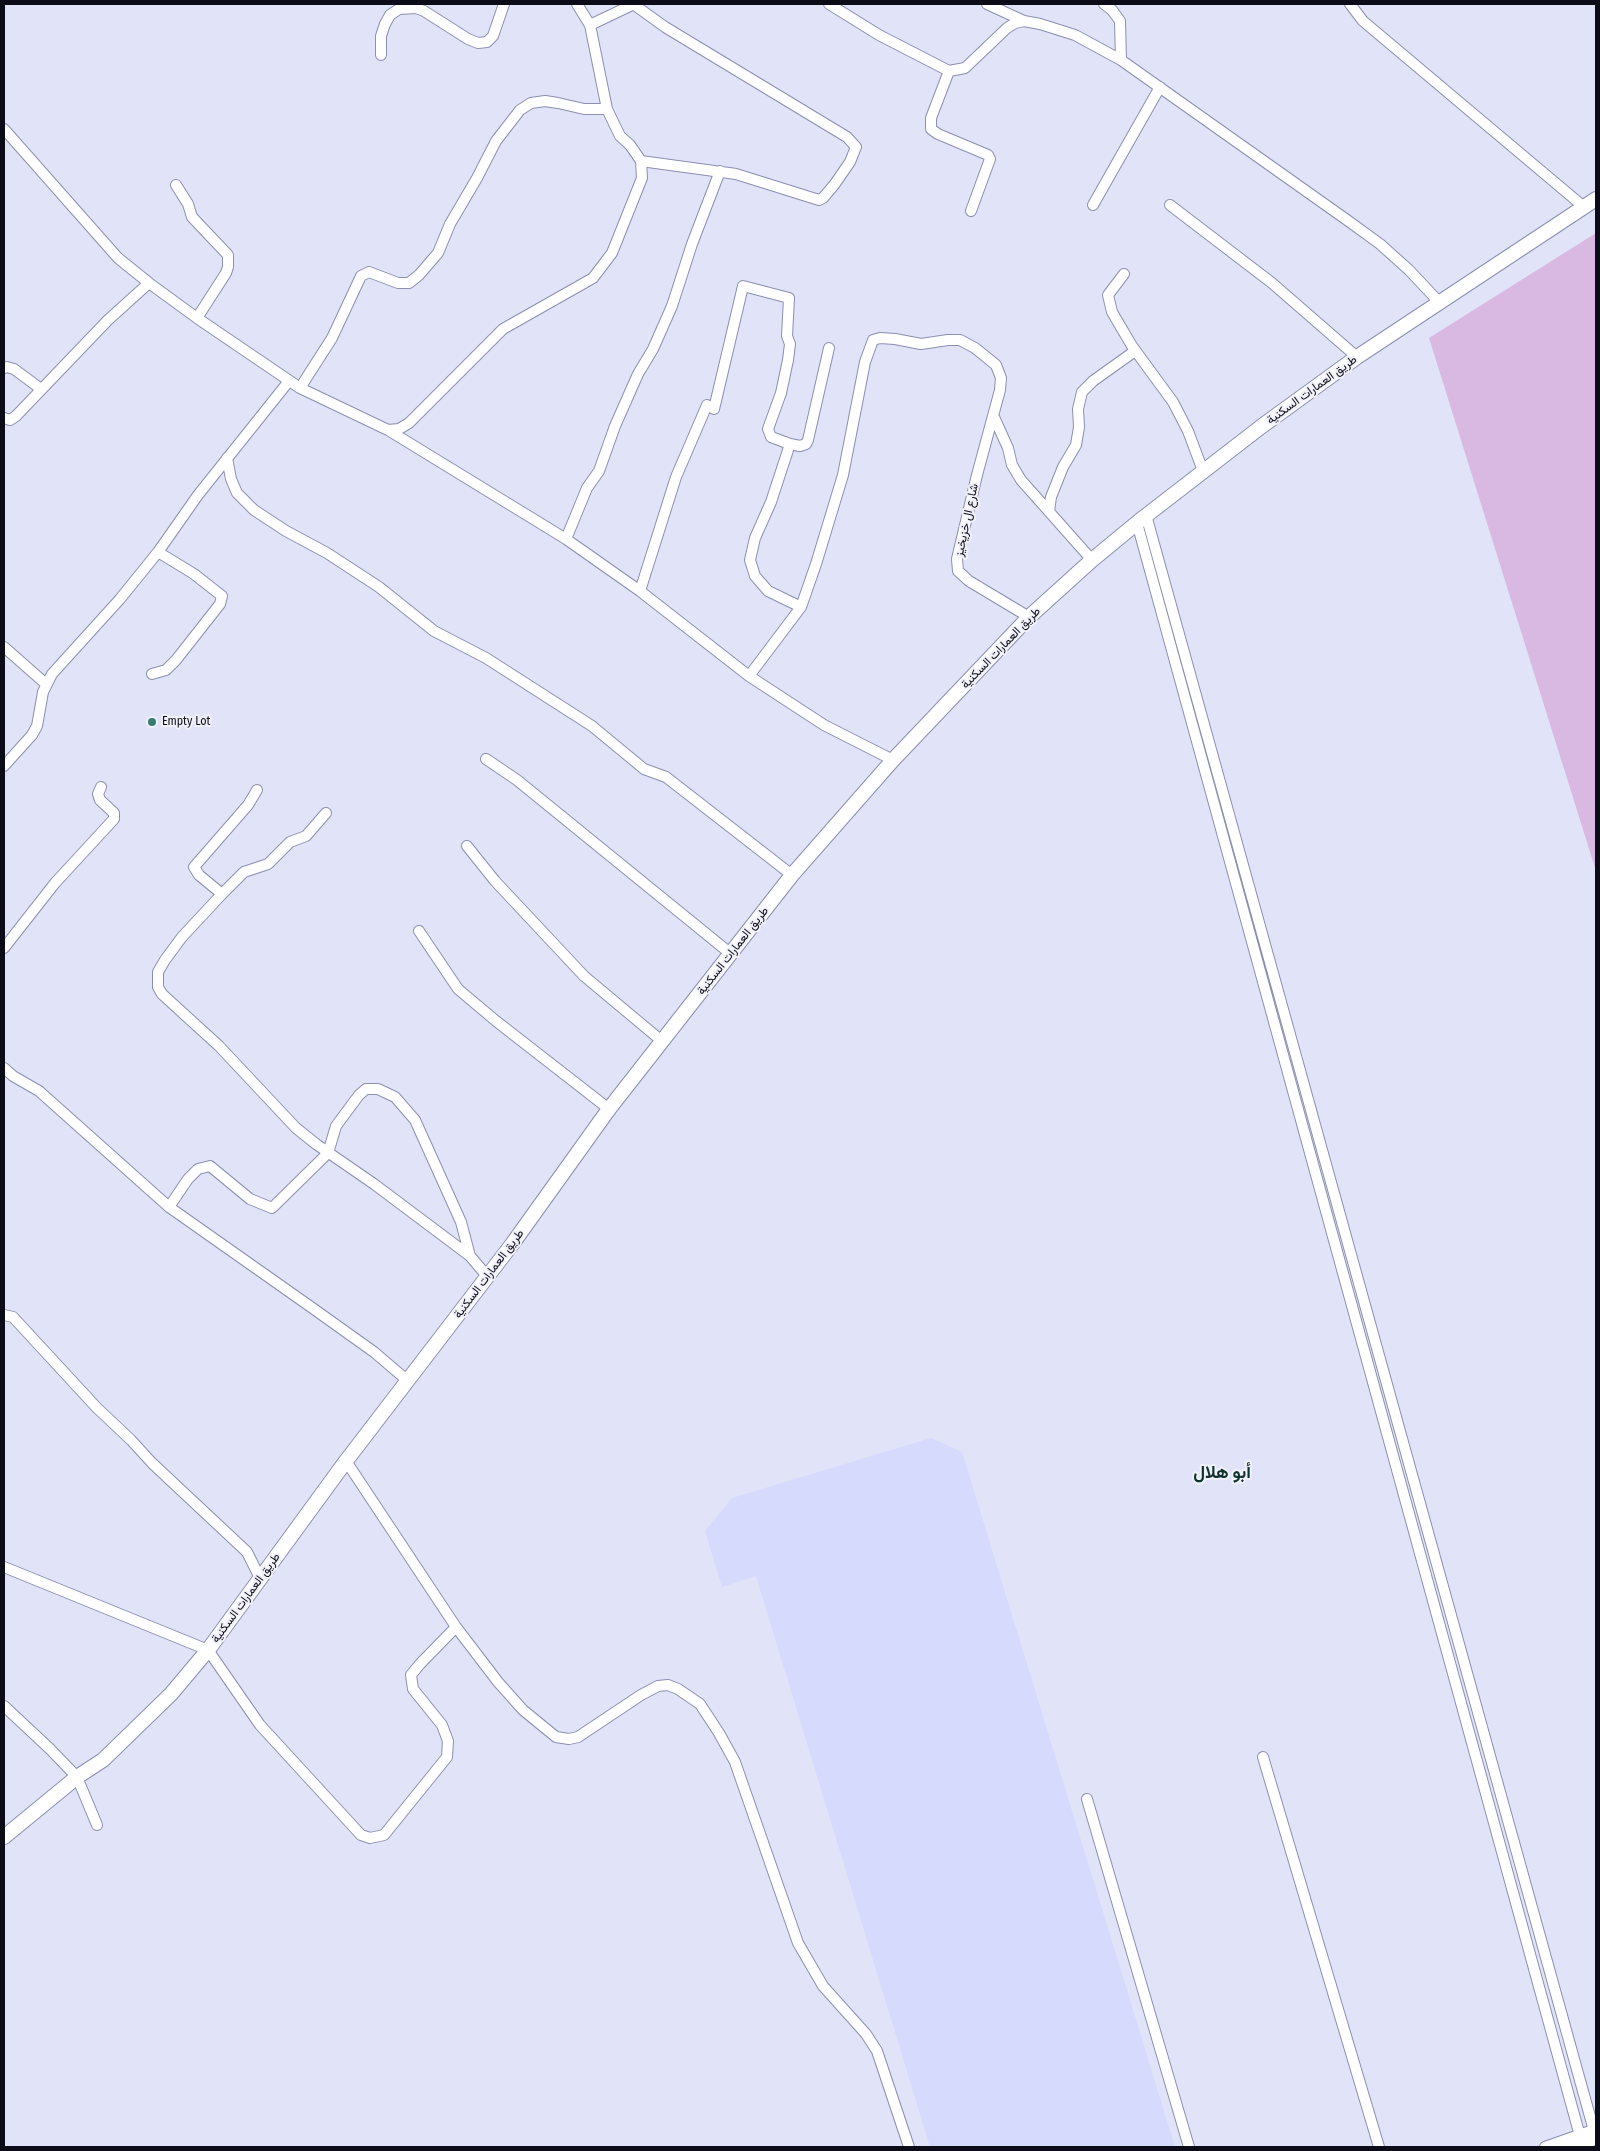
<!DOCTYPE html>
<html>
<head>
<meta charset="utf-8">
<style>
	body { margin:0 }
	#map { position:relative; width:1600px; height:2151px; overflow:hidden; background:#e1e3f9; font-family:"Fira Sans Condensed",sans-serif }
	canvas { display:block }
	.frame { position:absolute; inset:0; border:5px solid #0b0c17; pointer-events:none }
</style>
</head>
<body>
<div id="map">
<canvas width="1600" height="2151"></canvas>
<div class="frame"></div>
</div>
<script>
const context = document.querySelector('canvas').getContext('2d');
context.lineJoin = 'round';
function fillPath(path, color) { context.fillStyle = color; context.fill(path, 'evenodd'); }
const poly = rows => new Path2D(rows.map(r => 'M' + r).join(''));
function trace(path, color, width, dash) { context.strokeStyle = color; context.lineWidth = width; context.lineCap = dash ? 'butt' : 'round'; context.setLineDash(dash || []); context.stroke(path); }
function write(font, color, halo, rows, align = 'center') {
  context.font = font + ' "Fira Sans Condensed",Vazirmatn,sans-serif'; context.lineWidth = 4; context.setLineDash([]); context.textBaseline = 'middle'; context.strokeStyle = halo; context.fillStyle = color; for (const [text, x, y, turn = 0] of rows) {
    context.save(); context.translate(x, y); context.rotate((+turn || 0) * Math.PI / 180); context.textAlign = isNaN(turn) ? turn : align; if (halo) context.strokeText(text, 0, 0); context.fillText(text, 0, 0); context.restore();
  }
}
fillPath(poly([
	[931,1438,962,1452,1175,2147,930,2147,756,1576,722,1587,705,1531,732,1498]
]), '#d6dafd');
fillPath(poly([
	[1596,233,1596,871,1429,338]
]), '#d9b9e2');
const minor = poly([
	[633,4,665,27,832,128,847,137,856,147,850,162,834,185,823,198,819,200,736,174,641,161],
	[829,4,879,35,949,71,965,68,1007,28,1015,23,1024,21,1040,24,1075,35,1121,60,1347,220,1380,244,1409,270,1439,302],
	[987,4,1024,21],
	[1104,4,1112,10,1120,21,1121,60],
	[1350,4,1363,21,1584,207],
	[590,25,634,4],
	[381,55,381,36,385,24,390,15,399,9,416,8,424,11,468,39,478,43,487,42,493,36,504,4],
	[949,71,931,118,931,129,938,134,988,155,990,159,971,211],
	[4,129,118,258,149,283,197,318,300,388,388,430,566,539,640,591,749,676,824,725,893,760],
	[176,185,188,204,192,217,228,255,228,267,226,273,197,318],
	[1093,205,1160,87],
	[1170,205,1272,283,1357,357],
	[1124,274,1108,295,1112,312,1132,346,1173,402,1188,431,1203,471],
	[4,368,7,367,14,369,41,389],
	[300,388,332,338,361,276,369,272,398,283,409,283,419,275,438,253,450,224,477,178,496,141,520,110,531,103,545,101,558,103,584,109,607,109],
	[994,417,1008,448,1012,465,1021,480,1092,560],
	[4,418,10,420,16,416,108,320,149,283],
	[388,430,399,429,409,423,503,329,593,278,612,253,642,178,641,161,630,145,620,136,607,109,590,25,577,4],
	[790,444,800,446,806,444,808,440,829,348],
	[227,458,231,479,237,493,254,510,286,531,327,553,379,587,434,631,486,658,592,726,644,769,666,777,792,875],
	[1049,511,1051,497,1063,467,1076,445,1079,427,1078,409,1082,392,1093,381,1135,351],
	[1146,515,1596,2138],
	[1137,523,1583,2147],
	[566,539,587,488,599,471,615,426,638,374,653,349,672,306,692,244,720,171],
	[640,591,676,477,707,405,714,409,743,286,789,298,787,336,790,344,788,360,781,393,768,429,771,437,790,444,771,502,755,538,750,560,755,576,768,591,801,607],
	[4,647,46,684],
	[152,674,166,670,176,660,220,604,222,596,194,574,158,552],
	[749,676,801,607,816,564,843,475,865,362,873,340,880,338,895,339,921,344,948,340,960,340,975,348,996,365,1001,378,1000,390,977,475,957,559,958,571,969,581,1029,617],
	[486,759,517,780,731,954],
	[4,766,32,735,37,726,43,692,52,674,120,599,158,552,198,495,289,381],
	[326,813,306,836,290,842,268,864,244,872,222,894,182,937,165,960,158,972,158,987,162,994,219,1046,296,1128,316,1144,374,1184,470,1256,487,1276],
	[467,846,495,881,584,976,663,1042],
	[222,894,199,875,194,867,248,805,257,790],
	[419,931,458,989,496,1021,609,1109],
	[4,948,55,883,114,819,114,813,100,800,98,794,101,787],
	[4,1068,13,1076,39,1091,169,1207,311,1307,374,1352,408,1381],
	[169,1207,188,1179,198,1169,210,1166,250,1199,272,1208,328,1153,336,1126,359,1095,366,1089,378,1089,395,1097,415,1120,461,1222,470,1256],
	[4,1315,13,1317,97,1408,131,1440,152,1463,247,1552,260,1578],
	[346,1461,456,1627,498,1682,523,1710,556,1737,569,1739,578,1737,641,1695,658,1686,668,1685,678,1689,700,1704,719,1733,735,1762,798,1943,823,1986,866,2034,877,2051,909,2147],
	[4,1567,208,1650,260,1725,361,1835,370,1838,384,1835,447,1757,448,1741,442,1725,413,1689,411,1675,420,1664,456,1627],
	[4,1706,50,1749,77,1777,97,1825],
	[1263,1757,1379,2147],
	[1087,1799,1189,2147],
	[1545,2147,1596,2129],
	[1563,2147,1596,2140]
]);
const secondary = poly([
	[4,1837,77,1777,103,1760,171,1694,208,1650,346,1461,513,1243,609,1109,792,875,893,760,1029,617,1092,560,1143,518,1262,426,1357,357,1596,199]
]);
trace(minor, '#8b8fb0', 12);
trace(secondary, '#8b8fb0', 16);
trace(minor, '#fff', 10);
trace(secondary, '#fff', 14);
for (const [x, y, r, color] of [
	[152,722,5,"#367c73"]
]) { const dot = new Path2D(); dot.arc(x, y, r, 0, 2 * Math.PI); context.fillStyle = color; context.fill(dot); trace(dot, '#f1f1f9', 2); }
write('12px', '#0b0c17', '#f1f1f9', [
	["طريق العمارات السكنية",1312,390,-36],
	["شارع ال خزيخيز",967,520,-78],
	["طريق العمارات السكنية",1001,648,-46],
	["طريق العمارات السكنية",733,951,-52],
	["طريق العمارات السكنية",489,1274,-53],
	["طريق العمارات السكنية",246,1598,-54]
]);
write('12px', '#0b0c17', '#f1f1f9', [
	["Empty Lot",162,722]
], 'left');
write('bold 18px', '#10322e', '#f1f1f9', [
	["أبو هلال",1222,1473]
]);
</script>
</body>
</html>
